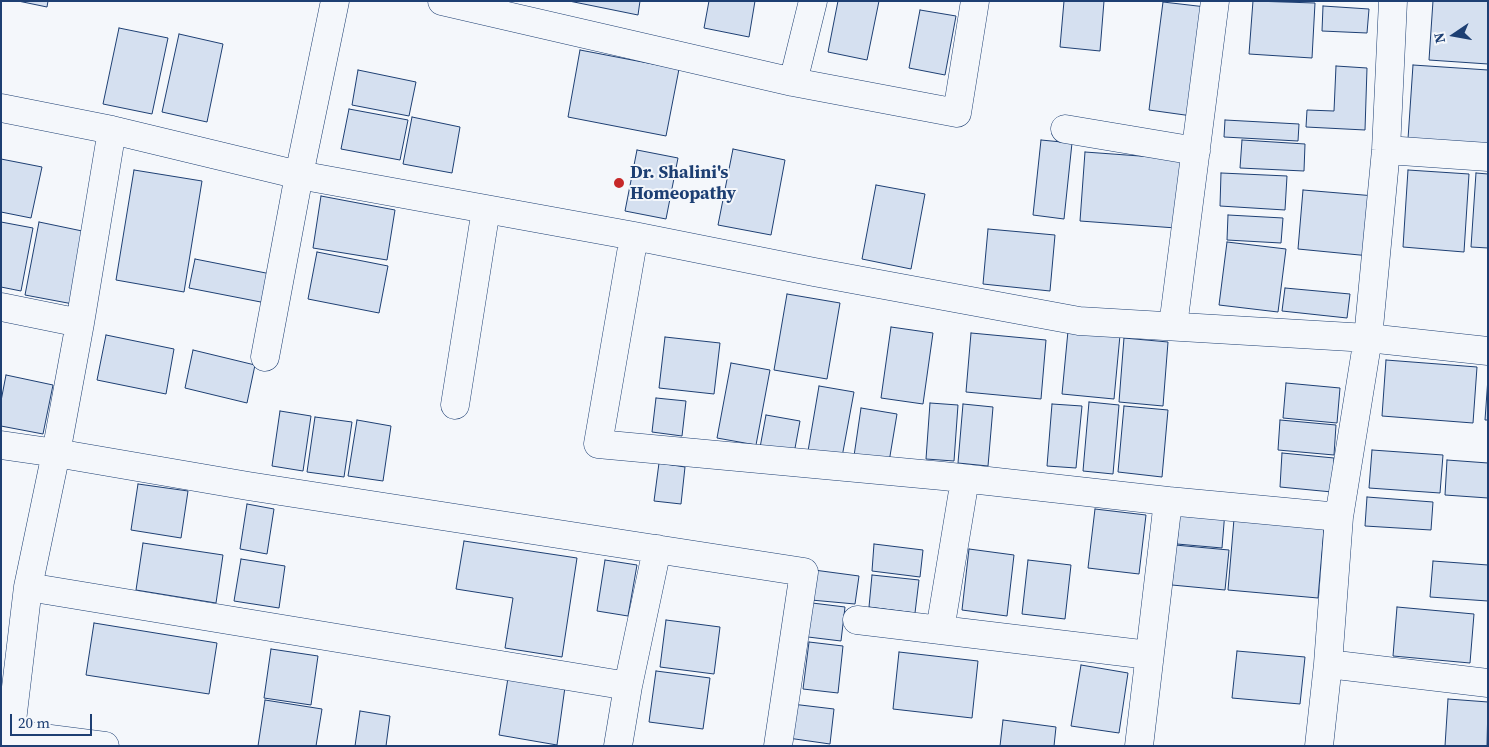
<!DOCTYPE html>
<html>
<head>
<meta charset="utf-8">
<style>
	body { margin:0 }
	#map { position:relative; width:1489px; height:747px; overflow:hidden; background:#f4f7fb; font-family:"Source Serif 4",serif }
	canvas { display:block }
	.frame { position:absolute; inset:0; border:2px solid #1d3f73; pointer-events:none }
	.north { position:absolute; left:1429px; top:10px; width:50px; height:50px; -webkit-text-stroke:4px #f4f7fb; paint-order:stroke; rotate:258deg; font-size:14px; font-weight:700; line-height:20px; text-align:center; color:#1d3f73 }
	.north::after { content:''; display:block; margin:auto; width:18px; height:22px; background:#1d3f73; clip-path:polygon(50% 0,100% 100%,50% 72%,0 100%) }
	.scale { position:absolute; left:10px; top:714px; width:82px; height:22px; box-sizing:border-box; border:2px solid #1d3f73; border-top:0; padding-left:6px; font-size:15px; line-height:18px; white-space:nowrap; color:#1d3f73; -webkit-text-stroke:4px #f4f7fb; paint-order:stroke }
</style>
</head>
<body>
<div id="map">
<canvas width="1489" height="747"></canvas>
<div class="frame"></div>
<div class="north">N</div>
<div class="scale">20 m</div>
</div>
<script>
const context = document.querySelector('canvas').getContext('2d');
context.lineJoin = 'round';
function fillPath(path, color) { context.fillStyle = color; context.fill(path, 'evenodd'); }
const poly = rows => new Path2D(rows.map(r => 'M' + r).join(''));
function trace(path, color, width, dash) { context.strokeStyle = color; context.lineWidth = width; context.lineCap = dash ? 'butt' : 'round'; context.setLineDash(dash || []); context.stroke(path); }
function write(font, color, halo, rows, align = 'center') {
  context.font = font + ' "Source Serif 4",serif'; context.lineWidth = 4; context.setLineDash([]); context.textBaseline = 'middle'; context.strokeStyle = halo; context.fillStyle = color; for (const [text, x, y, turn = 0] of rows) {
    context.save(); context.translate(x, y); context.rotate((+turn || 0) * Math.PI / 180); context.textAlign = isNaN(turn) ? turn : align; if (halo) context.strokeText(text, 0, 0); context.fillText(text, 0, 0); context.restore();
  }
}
const building = poly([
	[18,1,48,1,47,7,18,1],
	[569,1,640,1,638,15,569,1],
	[709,1,755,1,749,37,704,28,709,1],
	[838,1,879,1,867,60,828,52,838,1],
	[1064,1,1104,1,1100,51,1060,47,1064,1],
	[1253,1,1315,3,1312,58,1249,54,1253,1],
	[1433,1,1488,1,1488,64,1429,60,1433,1],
	[1163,2,1206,7,1192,116,1149,110,1163,2],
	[1323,6,1369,9,1367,33,1322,31,1323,6],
	[920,10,956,16,945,75,909,68,920,10],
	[119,28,168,38,152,114,103,104,119,28],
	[179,34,223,44,207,122,162,112,179,34],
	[580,50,679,69,666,136,568,117,580,50],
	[1413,65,1488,70,1488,145,1408,139,1413,65],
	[1336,66,1367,68,1365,130,1306,127,1307,110,1334,111,1336,66],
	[358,70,416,82,409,116,352,105,358,70],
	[349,109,408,120,400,160,341,149,349,109],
	[412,117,460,127,452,173,403,164,412,117],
	[1225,120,1299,124,1298,141,1224,137,1225,120],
	[1041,140,1072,143,1064,219,1033,215,1041,140],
	[1242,140,1305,144,1304,171,1240,168,1242,140],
	[733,149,785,160,771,235,718,225,733,149],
	[637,150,678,158,666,219,625,211,637,150],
	[1085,152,1181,159,1176,228,1080,221,1085,152],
	[1,159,42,167,31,218,1,212,1,159],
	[134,170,202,181,184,292,116,280,134,170],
	[1408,170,1469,174,1464,252,1403,247,1408,170],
	[1221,173,1287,176,1285,210,1220,206,1221,173],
	[1476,173,1488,174,1488,248,1471,247,1476,173],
	[876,185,925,194,911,269,862,259,876,185],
	[1303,190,1375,196,1370,256,1298,249,1303,190],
	[321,196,395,210,387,260,313,248,321,196],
	[1228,215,1283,218,1281,243,1227,240,1228,215],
	[1,222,33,228,21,291,1,287,1,222],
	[39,222,87,232,73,304,25,295,39,222],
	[988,229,1055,235,1050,291,983,284,988,229],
	[1227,242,1286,249,1278,312,1219,305,1227,242],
	[317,252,388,266,379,313,308,299,317,252],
	[195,259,276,275,271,304,189,288,195,259],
	[1285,288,1350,294,1347,318,1282,311,1285,288],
	[787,294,840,303,827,379,774,370,787,294],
	[891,327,933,333,923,404,881,398,891,327],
	[1068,331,1120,335,1114,399,1062,394,1068,331],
	[971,333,1046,340,1041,399,966,392,971,333],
	[106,335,174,349,166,394,97,380,106,335],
	[665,337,720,343,714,394,659,388,665,337],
	[1124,338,1168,342,1163,406,1119,402,1124,338],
	[193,350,255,365,247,403,185,388,193,350],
	[1386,360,1477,367,1473,423,1382,416,1386,360],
	[731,363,770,370,756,445,717,438,731,363],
	[6,375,53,385,43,434,1,426,1,401,6,375],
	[1488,378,1488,420,1485,420,1488,378],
	[1286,383,1340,388,1337,423,1283,418,1286,383],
	[819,386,854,392,842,457,808,451,819,386],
	[656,398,686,401,682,436,652,432,656,398],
	[1089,402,1119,405,1113,474,1083,471,1089,402],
	[930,403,958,405,954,461,926,459,930,403],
	[963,404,993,407,988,466,958,463,963,404],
	[1052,404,1082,406,1076,468,1047,466,1052,404],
	[1124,406,1168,410,1162,477,1118,472,1124,406],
	[861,408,897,414,889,462,854,456,861,408],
	[280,411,311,416,303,471,272,466,280,411],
	[766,415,800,421,793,459,759,453,766,415],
	[315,417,352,422,344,477,307,472,315,417],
	[357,420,391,426,383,481,348,476,357,420],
	[1280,420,1336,425,1334,455,1278,450,1280,420],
	[1372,450,1443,455,1440,493,1369,488,1372,450],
	[1282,453,1334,458,1332,492,1280,487,1282,453],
	[1447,460,1488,463,1488,498,1445,495,1447,460],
	[659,463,685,467,681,504,654,501,659,463],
	[138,484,188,491,181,538,131,530,138,484],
	[1367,497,1433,502,1431,530,1365,526,1367,497],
	[247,504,274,509,267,554,240,549,247,504],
	[1180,506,1225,511,1222,548,1177,544,1180,506],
	[1095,509,1146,515,1139,574,1088,568,1095,509],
	[1234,519,1324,528,1318,598,1228,590,1234,519],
	[464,541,577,558,562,657,505,648,513,598,456,589,464,541],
	[143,543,223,555,216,603,136,590,143,543],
	[874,544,923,550,920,577,872,571,874,544],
	[1175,545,1229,550,1225,590,1172,585,1175,545],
	[969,549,1014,555,1007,616,962,610,969,549],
	[241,559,285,566,279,608,234,601,241,559],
	[605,560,637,565,628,616,597,611,605,560],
	[1028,560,1071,565,1065,619,1022,614,1028,560],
	[1433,561,1488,565,1488,601,1430,597,1433,561],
	[814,570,859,576,855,604,811,600,814,570],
	[872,575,919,580,915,613,869,607,872,575],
	[812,603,845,607,841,641,808,637,812,603],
	[1397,607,1474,614,1470,663,1393,656,1397,607],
	[666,620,720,627,714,674,660,667,666,620],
	[94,623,217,643,209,694,86,675,94,623],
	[809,642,843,646,838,693,803,689,809,642],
	[271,649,318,656,311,705,264,698,271,649],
	[1237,651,1305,657,1300,704,1232,698,1237,651],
	[899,652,978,661,972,718,893,709,899,652],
	[1081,665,1128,673,1119,733,1071,726,1081,665],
	[656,671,710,678,703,729,649,722,656,671],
	[508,678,565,687,557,745,499,735,508,678],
	[1448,699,1488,702,1487,746,1445,746,1448,699],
	[265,700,322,709,316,746,258,746,265,700],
	[792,704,834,709,830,744,788,738,792,704],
	[360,711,390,716,386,746,355,746,360,711],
	[1003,720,1056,727,1054,746,1000,746,1003,720]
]);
fillPath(building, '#d5e0f0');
trace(building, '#1d3f73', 1);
const minor = poly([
	[442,1,793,82,957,113,975,1],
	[793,82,813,1],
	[1,108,112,130,299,175,634,236,814,272,1079,321,1368,338,1488,351],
	[1065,129,1196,151],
	[1386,150,1488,157],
	[634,236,598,444,943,476,1168,501,1339,517],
	[1,307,80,323],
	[1173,326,1215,1],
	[265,357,299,175,335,1],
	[455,405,486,209],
	[1,445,56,453,248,486,804,572,778,746],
	[28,587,628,686],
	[857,620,1149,655],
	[940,630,965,479],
	[1328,664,1488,683],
	[11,734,105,746],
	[9,746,28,587,56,453,80,323,112,130],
	[618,746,628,686,657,549],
	[1139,746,1168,501],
	[1319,746,1328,664,1339,517,1368,338,1386,150,1393,1]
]);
trace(minor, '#1d3f73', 29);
trace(minor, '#f4f7fb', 28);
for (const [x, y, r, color] of [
	[619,183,6,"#c62828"]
]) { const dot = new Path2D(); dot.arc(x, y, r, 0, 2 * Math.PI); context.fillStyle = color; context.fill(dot); trace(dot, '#f4f7fb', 2); }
write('bold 18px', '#1d3f73', '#f4f7fb', [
	["Dr. Shalini's",630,173],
	["Homeopathy",630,194]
], 'left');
</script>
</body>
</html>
